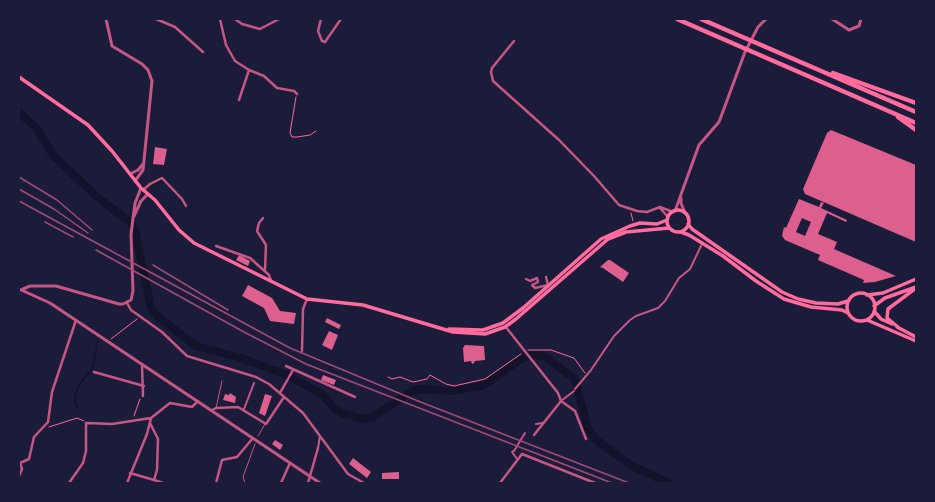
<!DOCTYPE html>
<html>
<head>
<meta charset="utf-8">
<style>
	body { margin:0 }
	#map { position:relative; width:935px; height:502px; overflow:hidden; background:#1b1b3a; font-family:Figtree,sans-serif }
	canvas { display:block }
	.frame { position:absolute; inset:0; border:20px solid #1b1b3a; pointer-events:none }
</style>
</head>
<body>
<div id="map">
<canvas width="935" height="502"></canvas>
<div class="frame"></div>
</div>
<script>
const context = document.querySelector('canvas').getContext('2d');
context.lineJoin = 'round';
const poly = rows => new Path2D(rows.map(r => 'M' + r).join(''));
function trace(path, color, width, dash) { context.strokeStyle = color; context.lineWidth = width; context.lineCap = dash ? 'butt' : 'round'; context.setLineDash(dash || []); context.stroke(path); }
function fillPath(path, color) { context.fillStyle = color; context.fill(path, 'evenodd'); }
trace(poly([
	[78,409,75,401,75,395,80,383,92,370,98,341]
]), '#12122b', 1.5);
trace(poly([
	[19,112,36,128,53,155,97,197,131,223,135,230,151,308,158,317,196,346,241,358,287,375,323,395,333,407,341,413,364,419,373,417,412,391,422,389,450,391,481,386,489,382,522,358,533,355,544,356,575,379,588,429,595,439,632,466,669,483]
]), '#12122b', 8);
fillPath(poly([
	[831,130,916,165,916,242,805,194,803,189,827,133],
	[155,147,167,149,164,165,153,164],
	[799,199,819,207,821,202,824,203,821,208,847,220,846,222,827,213,818,234,837,242,834,249,896,276,875,282,863,283,864,280,818,260,820,255,785,240,782,236,783,231,784,227,786,228],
	[802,218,811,222,805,236,796,232],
	[239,255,250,261,248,266,236,260],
	[608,260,610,260,629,273,623,282,603,268,600,267],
	[248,285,272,298,280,311,296,313,294,324,270,321,264,308,242,296],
	[327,318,341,325,339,329,325,322],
	[329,331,338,335,332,350,322,345],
	[465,345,484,346,485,360,475,361,474,363,472,364,471,361,464,362,463,348],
	[323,375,336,380,334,385,321,380],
	[230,393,236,397,235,403,223,400,225,394,229,395],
	[265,394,272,396,265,416,259,413],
	[275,440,283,445,280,450,272,444],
	[353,458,371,472,367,478,349,464],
	[399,472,399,479,382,479,382,473]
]), '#dd5f8e');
trace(poly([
	[296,97,290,133,292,137,297,137,310,135,316,131],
	[631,213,633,221],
	[111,339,137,319],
	[528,350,551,350,574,358,585,373],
	[388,377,392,379,400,377,413,382,427,379,430,375,446,384,454,386,485,379,521,354],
	[134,416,140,399],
	[49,427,77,418,84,421]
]), '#ff6b9d', 1);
trace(poly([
	[216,408,222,381],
	[258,436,265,424],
	[245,483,243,477,255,444]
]), '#c65784', 1);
trace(poly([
	[575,389,591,370,614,336,630,320,636,316,658,308,665,301,679,278,690,269,701,246],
	[561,401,574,391],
	[244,409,254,383],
	[536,424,543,423],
	[318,448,320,436],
	[513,451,514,451,525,433],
	[512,452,517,459]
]), '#c65784', 2);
trace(poly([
	[156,19,175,27,203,52],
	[220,19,226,45,235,61,249,70,264,76,277,88,294,91,297,94],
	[235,19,242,24,260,29,279,19],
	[321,19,318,31,322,41,325,42,341,19],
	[514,41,492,68,491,72,493,81,559,140,594,176,619,205,637,211,647,212,660,207,673,212],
	[239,100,249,70],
	[143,190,150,184,162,178,182,199,186,206],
	[660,208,668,217],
	[263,218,259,223,257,231,266,245,265,270],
	[216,246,250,258,269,275,271,281],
	[526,279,530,281,537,278,538,282,532,285,535,288,548,285,546,277],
	[127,303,131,310,162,332,187,356,256,377,269,384,303,413,348,474,364,483],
	[505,326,558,393,561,401],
	[302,351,303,309,307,299],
	[142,365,143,396],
	[286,366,355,397],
	[94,372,144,386],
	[280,393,293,370],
	[561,401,575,411,586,439],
	[212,410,216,408,238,407,266,424,284,397],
	[534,435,561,401],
	[20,463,29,459,34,437,48,422,52,392,76,320],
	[130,473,154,480,157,470,158,439,150,423],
	[19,476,22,469,20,463],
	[154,480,163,483],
	[69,483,83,463,86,451,86,423,112,424,151,418,170,403,192,407,198,401],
	[127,483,147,434,151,418],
	[216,483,222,460,237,457,253,438],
	[281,483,290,463],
	[308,483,318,448],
	[500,483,522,454,595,483]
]), '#c65784', 2.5);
trace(poly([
	[106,19,112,46,142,64,148,70,152,81,143,170,135,181],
	[832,19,849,30,859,26,861,19],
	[130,174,138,170,142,165],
	[681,198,681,203,685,213],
	[675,211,699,145,719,122,745,52,758,27,766,19],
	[134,216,141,201,148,194],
	[19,289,50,303,320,483],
	[23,289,30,286,56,286,119,304,123,304,131,300,133,291,131,234,135,203,141,188]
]), '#c65784', 3);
trace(poly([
	[19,77,88,125,112,151,141,188,155,200,179,230,194,243,307,299,363,305,453,332,485,334,505,327,516,319,608,239,626,232,669,228],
	'667 221a11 11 0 1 1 22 0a11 11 0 1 1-22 0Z',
	[688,224,692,229,782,292,798,299,816,303,838,304,848,301],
	[681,232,689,235,723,256,756,281,784,299,811,307,842,310,848,313],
	'847 307a14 14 0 1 1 28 0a14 14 0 1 1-28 0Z',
	[867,295,883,293,916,279],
	[874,306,885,298,916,287],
	[874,311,881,319,892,324],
	[867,320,916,341],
	[897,327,916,337],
	[898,327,887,318,888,309,916,288],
	[449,329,483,330,503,323,523,308,601,239,630,226,640,223,657,224,667,220]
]), '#ff6b9d', 3.5);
trace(poly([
	[677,19,916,123],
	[701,19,916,112],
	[833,73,916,103],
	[898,117,916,130]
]), '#ff6b9d', 4.5);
trace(poly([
	[19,177,57,200,92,230],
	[19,189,54,209,88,233],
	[19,201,290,348,418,401,629,483],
	[45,222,73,237],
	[96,250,244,332,306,364,612,483],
	[153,265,228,310]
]), '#a44b75', 1.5);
</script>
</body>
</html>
